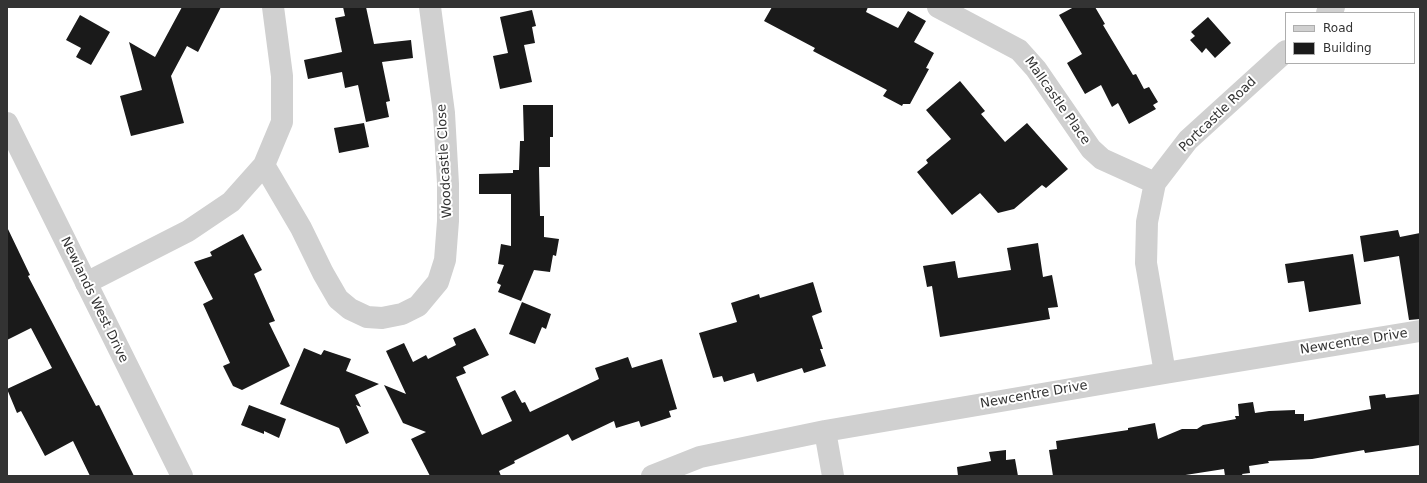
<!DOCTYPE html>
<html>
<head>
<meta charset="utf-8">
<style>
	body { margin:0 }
	#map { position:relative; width:1427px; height:483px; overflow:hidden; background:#fff; font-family:"DejaVu Sans",sans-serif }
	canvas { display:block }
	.frame { position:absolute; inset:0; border:8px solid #333; pointer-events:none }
	.legend { position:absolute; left:1285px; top:12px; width:130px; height:52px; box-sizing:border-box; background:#fff; border:1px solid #adadad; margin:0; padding:5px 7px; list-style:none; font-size:12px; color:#333 }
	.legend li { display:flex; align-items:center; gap:8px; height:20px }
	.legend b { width:20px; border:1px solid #adadad }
</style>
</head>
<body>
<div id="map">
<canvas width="1427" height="483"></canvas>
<div class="frame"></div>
<ul class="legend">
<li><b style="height:5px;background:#d0d0d0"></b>Road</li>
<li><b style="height:11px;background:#1a1a1a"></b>Building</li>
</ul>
</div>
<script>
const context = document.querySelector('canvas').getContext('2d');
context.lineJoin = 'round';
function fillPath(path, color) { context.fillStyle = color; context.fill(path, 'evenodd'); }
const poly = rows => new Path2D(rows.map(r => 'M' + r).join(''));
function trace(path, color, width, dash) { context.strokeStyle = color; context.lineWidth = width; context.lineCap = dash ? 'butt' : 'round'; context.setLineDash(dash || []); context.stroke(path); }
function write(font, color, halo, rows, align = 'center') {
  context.font = font + ' "DejaVu Sans",sans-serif'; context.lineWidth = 4; context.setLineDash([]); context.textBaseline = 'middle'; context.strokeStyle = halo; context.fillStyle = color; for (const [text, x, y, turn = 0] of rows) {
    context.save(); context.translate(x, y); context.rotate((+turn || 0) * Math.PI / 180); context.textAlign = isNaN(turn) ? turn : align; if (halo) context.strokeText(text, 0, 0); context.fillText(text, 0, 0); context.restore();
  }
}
fillPath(poly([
	[182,7,221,7,198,52,187,46,171,76,184,123,131,136,120,96,142,90,129,42,155,57],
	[343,7,366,7,374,44,411,40,413,58,382,62,390,101,386,102,389,117,366,122,358,85,345,88,342,72,308,79,304,60,342,52,335,18,345,16],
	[772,7,868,7,866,12,898,28,908,11,926,21,914,42,934,53,926,68,929,69,910,104,903,104,902,106,883,96,887,90,813,51,815,48,764,21],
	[1074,7,1095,7,1105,24,1103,25,1133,75,1136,74,1144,89,1149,87,1158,102,1153,105,1156,109,1129,124,1118,103,1112,107,1101,85,1085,94,1067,63,1082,54,1059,15],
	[532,10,536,26,532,27,535,43,524,45,532,82,500,89,493,56,508,53,500,17],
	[80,15,110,32,91,65,76,57,81,48,66,40],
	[1208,17,1231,43,1215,58,1206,48,1202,53,1190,40,1195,36,1191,32],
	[960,81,985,111,981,114,1005,142,1027,123,1068,169,1046,188,1042,185,1014,209,998,213,980,193,952,215,917,172,928,163,926,160,951,139,926,110],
	[523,105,553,105,553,137,550,137,550,167,539,167,540,216,544,216,544,237,559,239,556,256,553,255,550,272,534,270,521,301,498,292,501,285,497,283,504,265,498,264,501,244,511,246,511,194,479,194,479,174,513,173,513,170,519,170,520,141,524,141],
	[364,123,369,147,339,153,334,128],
	[7,227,30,275,28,276,96,406,99,405,134,476,90,476,73,441,45,456,21,411,17,413,7,389,52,368,31,328,7,340],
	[1398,230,1400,237,1420,233,1420,319,1409,320,1399,256,1364,262,1360,236],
	[243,234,262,270,254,274,275,321,269,323,290,366,242,390,233,386,223,366,230,363,203,304,213,299,194,262,212,256,210,252],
	[1038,243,1043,277,1052,275,1058,307,1048,308,1050,319,940,337,932,286,927,287,923,266,955,261,958,278,1011,270,1007,248],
	[1353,254,1361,304,1309,312,1304,281,1288,283,1285,264],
	[813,282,822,312,812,316,823,349,820,349,826,366,804,373,802,368,757,382,754,373,724,382,722,376,713,378,699,333,737,322,731,303,759,294,760,298],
	[522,302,551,314,546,329,542,327,535,344,509,334],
	[475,328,489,355,463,367,466,373,456,377,482,435,512,421,501,397,515,390,522,403,525,402,530,412,599,379,595,368,628,357,632,368,662,359,677,409,669,411,671,417,641,427,639,421,616,428,614,421,572,441,568,434,514,461,515,463,499,471,501,476,430,476,411,439,426,432,403,423,384,385,406,394,386,351,404,343,413,362,426,355,428,359,456,345,453,338],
	[304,348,321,355,324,350,351,359,346,371,379,384,355,395,361,407,356,405,369,433,346,444,339,428,280,404],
	[1385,394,1386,398,1420,394,1420,445,1365,453,1364,450,1312,459,1268,461,1269,463,1249,466,1250,473,1242,474,1243,476,1225,476,1224,469,1179,476,1053,476,1049,450,1057,449,1056,441,1128,430,1128,428,1155,423,1158,439,1182,429,1197,429,1203,425,1236,419,1235,416,1239,416,1238,404,1253,402,1255,413,1269,411,1295,410,1295,414,1304,414,1304,421,1371,409,1369,396],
	[249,405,286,419,279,438,264,431,264,434,241,425],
	[1006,450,1006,460,1015,459,1018,476,958,476,957,467,991,461,989,452]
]), '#1a1a1a');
trace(poly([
	[938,7,1019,50,1036,69,1091,149,1102,159,1155,183],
	[1327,13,1334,7],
	[264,165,301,228,323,273,338,299,350,309,367,317,382,318,402,314,418,306,438,282,445,260,448,221,448,184,444,113,430,7],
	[86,283,188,231,231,202,264,165,282,122,282,76,273,7],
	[1165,373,1146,263,1147,222,1155,183,1188,140,1286,51],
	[825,431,833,476],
	[652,476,700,457,825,431,1165,373,1420,331]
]), '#d0d0d0', 22);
trace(poly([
	[7,123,182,476]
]), '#d0d0d0', 22);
write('13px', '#333', '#fff', [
	["Mallcastle Place",1057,101,55],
	["Portcastle Road",1218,115,-44],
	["Woodcastle Close",445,161,-93],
	["Newlands West Drive",94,300,64],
	["Newcentre Drive",1354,342,-9],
	["Newcentre Drive",1034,395,-10]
]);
</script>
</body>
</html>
